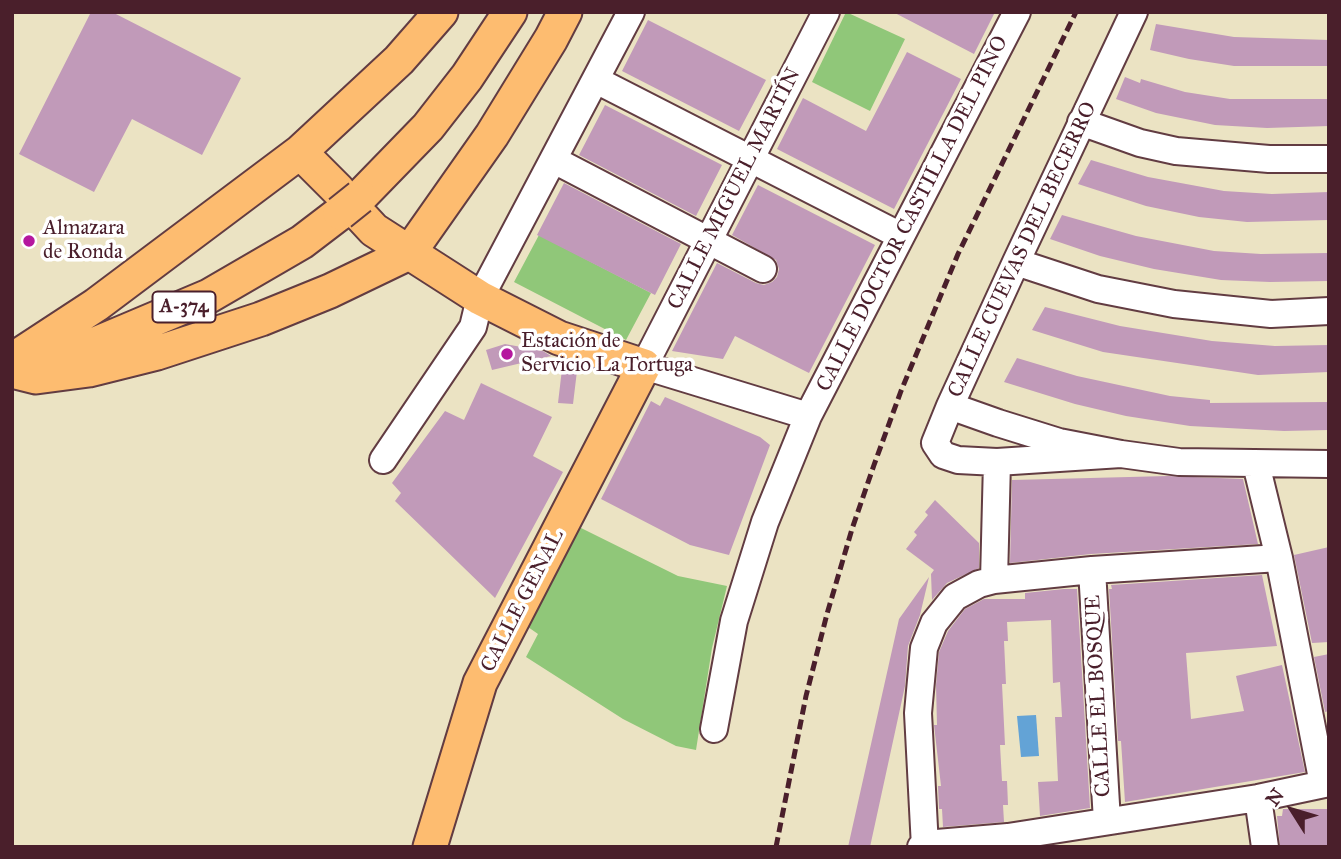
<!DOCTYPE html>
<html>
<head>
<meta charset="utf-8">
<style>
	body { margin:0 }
	#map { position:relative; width:1341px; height:859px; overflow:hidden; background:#ebe3c3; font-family:"IM FELL Great Primer",serif }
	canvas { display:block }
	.frame { position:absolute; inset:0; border:14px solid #4a1f2b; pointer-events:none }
	.north { position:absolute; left:1257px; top:775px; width:70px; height:70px; -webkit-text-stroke:5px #fff; paint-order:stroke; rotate:307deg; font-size:19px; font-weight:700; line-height:28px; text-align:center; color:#4a1f2b }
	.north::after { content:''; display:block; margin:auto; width:24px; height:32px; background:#4a1f2b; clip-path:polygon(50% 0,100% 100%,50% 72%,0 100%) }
</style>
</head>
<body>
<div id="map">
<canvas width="1341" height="859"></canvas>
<div class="frame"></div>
<div class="north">N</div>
</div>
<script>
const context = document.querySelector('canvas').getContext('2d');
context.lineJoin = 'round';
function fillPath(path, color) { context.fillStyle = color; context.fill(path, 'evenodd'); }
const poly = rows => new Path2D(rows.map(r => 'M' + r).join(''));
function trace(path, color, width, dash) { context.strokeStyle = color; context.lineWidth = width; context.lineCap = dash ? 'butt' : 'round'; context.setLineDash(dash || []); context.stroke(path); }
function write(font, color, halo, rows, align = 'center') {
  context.font = font + ' "IM FELL Great Primer",serif'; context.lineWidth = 7; context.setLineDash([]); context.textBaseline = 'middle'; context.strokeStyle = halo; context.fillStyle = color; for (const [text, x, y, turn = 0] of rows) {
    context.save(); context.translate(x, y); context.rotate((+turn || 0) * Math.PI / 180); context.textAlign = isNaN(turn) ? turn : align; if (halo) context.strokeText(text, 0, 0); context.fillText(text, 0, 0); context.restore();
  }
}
fillPath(poly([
	[846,12,905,39,870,111,812,82],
	[539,235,651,293,626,340,514,282],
	[579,527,678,576,727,586,712,648,696,750,676,746,623,719,526,657,538,634,528,627]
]), '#90c779');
fillPath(poly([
	[1036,715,1039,756,1021,757,1017,716]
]), '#63a3d6');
fillPath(poly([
	[91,12,112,12,241,78,202,155,132,119,94,192,19,154],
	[893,12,995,12,974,54],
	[648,20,766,80,739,131,622,71],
	[1156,24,1234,37,1329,40,1329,66,1234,66,1189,59,1150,50],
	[907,52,961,79,894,209,777,149,803,98,866,131],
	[1125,77,1140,83,1141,79,1185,92,1230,99,1329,99,1329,126,1267,128,1215,125,1156,113,1116,99],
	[605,105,722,165,696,216,579,155],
	[1091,160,1148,177,1224,191,1272,194,1329,192,1329,220,1247,222,1199,217,1146,206,1078,184],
	[564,183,681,244,655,295,537,235],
	[758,185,875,245,809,373,735,336,723,359,672,351,717,263,756,283,764,285,772,282,777,277,779,269,776,260,732,235],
	[1062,215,1136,236,1214,251,1261,254,1329,253,1329,281,1270,282,1221,280,1154,269,1100,256,1050,239],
	[1045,307,1120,326,1212,341,1275,346,1329,345,1329,372,1258,375,1103,352,1032,330],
	[505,344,543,351,551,356,492,370,486,350],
	[1017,358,1077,376,1170,396,1210,400,1210,403,1329,402,1329,430,1284,431,1190,426,1126,416,1075,404,1004,382],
	[562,369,577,371,573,404,558,403],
	[481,383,552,417,533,456,563,472,495,598,395,501,401,493,392,483,445,411,464,420],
	[665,397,760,437,770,445,729,555,690,545,601,499,651,401,660,406],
	[1168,476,1243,479,1258,544,1091,554,1010,563,1012,480],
	[935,500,979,543,979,568,947,583,932,600,931,574,934,570,906,549,917,535,914,532,928,515,925,512],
	[1329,547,1329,642,1312,643,1294,555],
	[1262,575,1277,646,1186,653,1191,719,1244,711,1236,676,1282,665,1305,772,1125,802,1121,741,1118,741,1109,589,1112,589,1111,585],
	[929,577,920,615,908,646,905,686,870,847,848,847,899,619],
	[1064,589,1077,589,1090,808,1040,816,1038,782,1058,781,1055,717,1062,717,1060,682,1053,683,1051,620,1007,622,1008,641,1004,641,1006,684,1002,684,1005,745,1000,745,1002,781,1007,781,1008,805,1003,805,1004,822,943,827,942,809,939,809,938,786,941,786,934,725,937,725,936,685,939,652,948,631,965,609,984,599,1025,599,1025,593],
	[1329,654,1329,711,1325,712,1314,657],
	[1283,809,1329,809,1329,847,1280,847,1277,816,1282,816]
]), '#c19ab9');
const minor = poly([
	[596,80,901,236],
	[1081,122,1140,143,1176,151,1269,159,1329,159],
	[554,160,763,269],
	[1016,262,1098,289,1174,304,1271,314,1329,311],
	[950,406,998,423,1059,442,1121,454,1179,462,1329,464],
	[808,416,644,366,826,12],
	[1121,454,997,462,958,460,943,455,935,443,950,406,1016,262,1134,12],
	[383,460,473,327,480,298,631,12],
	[1256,464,1279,558,1323,784],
	[1092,570,1107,821],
	[994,580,997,462],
	[714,729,734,621,765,522,808,416,1017,12],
	[1258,798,1265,847],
	[921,847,925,844,1008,837,1258,798,1329,783],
	[925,847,918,713,924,648,934,623,955,597,979,584,994,580,1092,570,1279,558]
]);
const major = poly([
	[300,152,338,190],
	[360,197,428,127,467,77,510,12],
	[361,216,374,230,480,298,559,338,644,366,480,683,430,847],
	[49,358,86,348,209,296,302,242,340,213],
	[12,360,96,305,300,152,399,60,441,12],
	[12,371,36,377,89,370,157,353,261,319,330,291,409,253,492,135,551,39,565,12]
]);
trace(minor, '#623c42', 30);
trace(major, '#623c42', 37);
trace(minor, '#fff', 26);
trace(major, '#fdbc70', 33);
trace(poly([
	[776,847,806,696,827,614,852,529,874,465,901,391,958,254,1076,12]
]), '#4a1f2b', 5, [10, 5]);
const majorBridge = poly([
	[340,213,360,197]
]);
trace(majorBridge, '#623c42', 37, []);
trace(majorBridge, '#fdbc70', 33);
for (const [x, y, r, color] of [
	[29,241,7,"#b5179e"],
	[507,354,7,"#b5179e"]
]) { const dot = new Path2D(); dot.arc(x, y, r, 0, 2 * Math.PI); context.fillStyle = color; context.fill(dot); trace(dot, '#fff', 2.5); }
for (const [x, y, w] of [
	[184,307,63]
]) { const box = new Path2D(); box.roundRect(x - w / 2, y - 15.5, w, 31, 5); context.fillStyle = '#fff'; context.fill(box); trace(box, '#4a1f2b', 2); }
write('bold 19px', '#4a1f2b', null, [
	["A-374",184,307]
]);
write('21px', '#4a1f2b', '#fff', [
	["CALLE MIGUEL MARTÍN",735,189,-63],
	["CALLE DOCTOR CASTILLA DEL PINO",913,214,-63],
	["CALLE CUEVAS DEL BECERRO",1023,250,-65],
	["CALLE GENAL",523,601,-63],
	["CALLE EL BOSQUE",1099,696,-93]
]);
write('21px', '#4a1f2b', '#fff', [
	["Almazara",43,229],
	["de Ronda",43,253],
	["Estación de",521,342],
	["Servicio La Tortuga",521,366]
], 'left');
</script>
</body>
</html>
